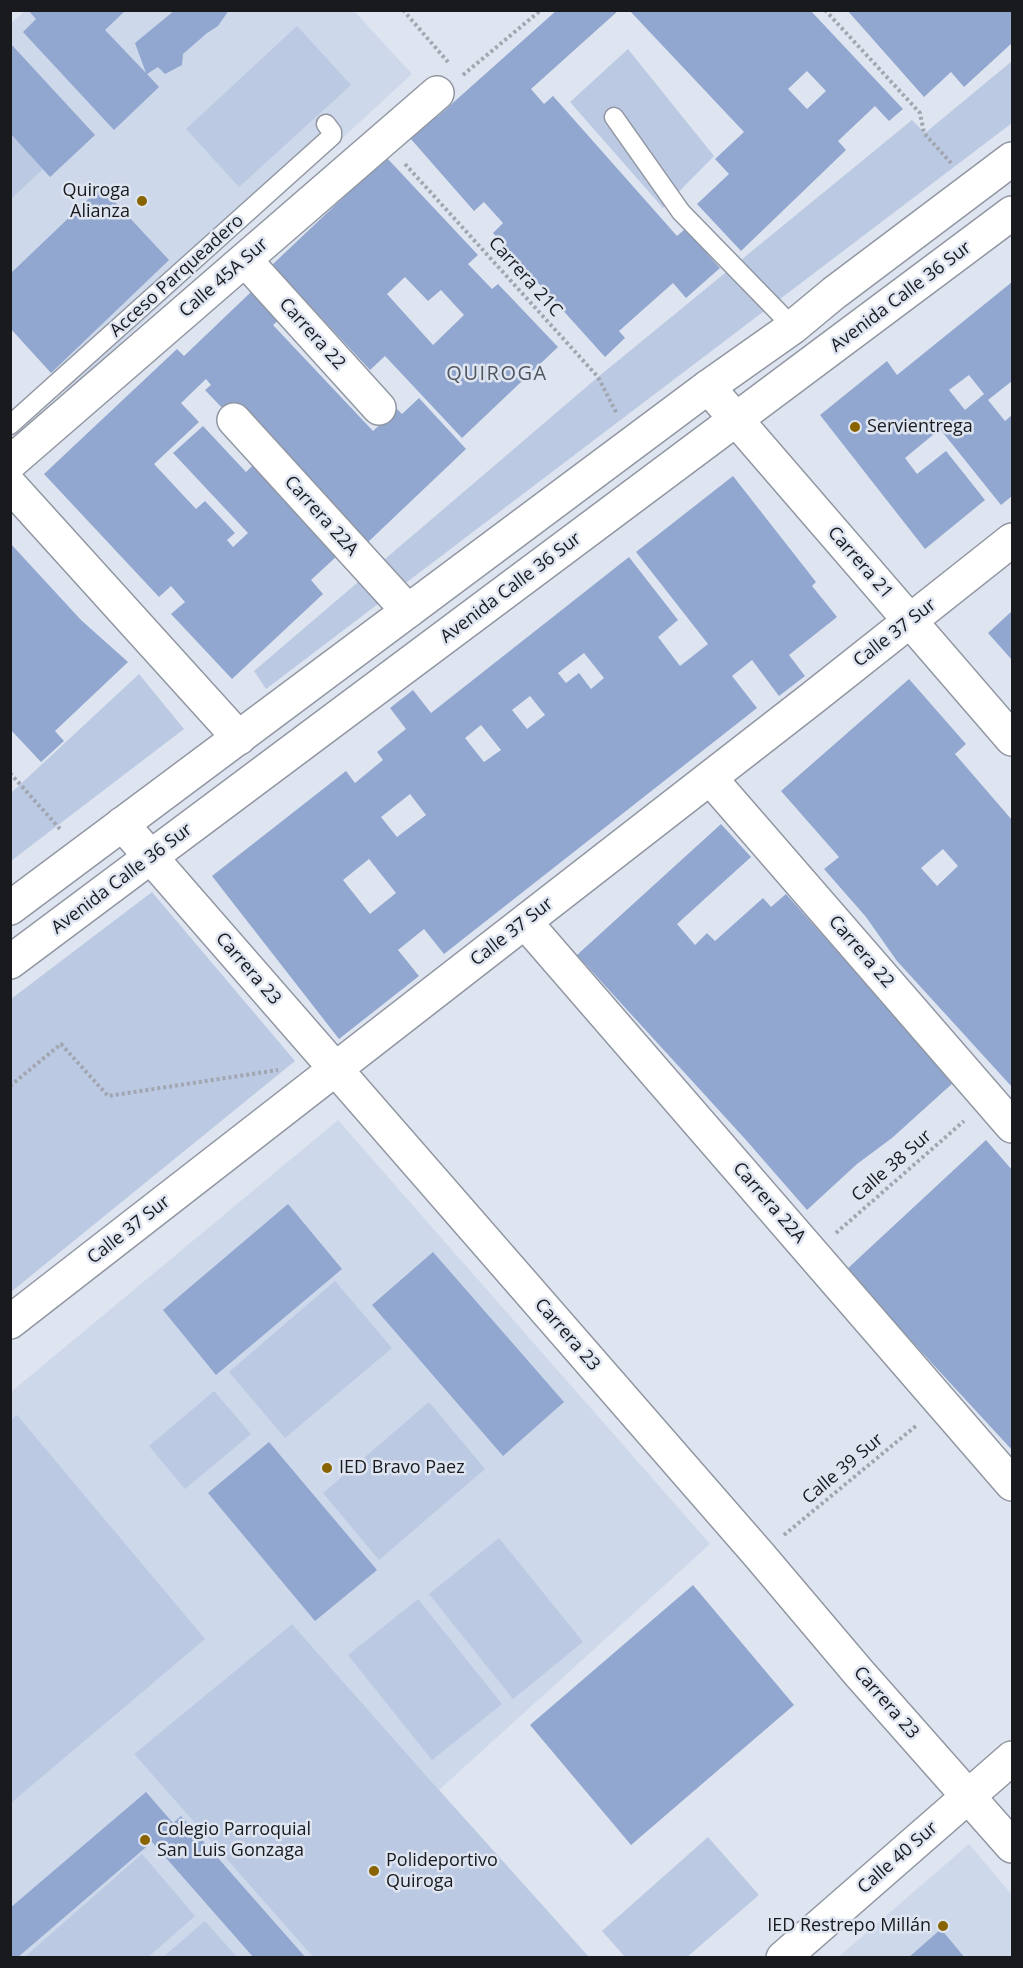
<!DOCTYPE html>
<html>
<head>
<meta charset="utf-8">
<style>
	body { margin:0 }
	#map { position:relative; width:1023px; height:1968px; overflow:hidden; background:#dee5f1; font-family:"Open Sans",sans-serif }
	canvas { display:block }
	.frame { position:absolute; inset:0; border:12px solid #181a1e; pointer-events:none }
</style>
</head>
<body>
<div id="map">
<canvas width="1023" height="1968"></canvas>
<div class="frame"></div>
</div>
<script>
const context = document.querySelector('canvas').getContext('2d');
context.lineJoin = 'round';
function fillPath(path, color) { context.fillStyle = color; context.fill(path, 'evenodd'); }
const poly = rows => new Path2D(rows.map(r => 'M' + r).join(''));
function trace(path, color, width, dash) { context.strokeStyle = color; context.lineWidth = width; context.lineCap = dash ? 'butt' : 'round'; context.setLineDash(dash || []); context.stroke(path); }
function write(font, color, halo, rows, align = 'center') {
  context.font = font + ' "Open Sans",sans-serif'; context.lineWidth = 5; context.setLineDash([]); context.textBaseline = 'middle'; context.strokeStyle = halo; context.fillStyle = color; for (const [text, x, y, turn = 0] of rows) {
    context.save(); context.translate(x, y); context.rotate((+turn || 0) * Math.PI / 180); context.textAlign = isNaN(turn) ? turn : align; if (halo) context.strokeText(text, 0, 0); context.fillText(text, 0, 0); context.restore();
  }
}
fillPath(poly([
	[25,11,354,11,412,74,68,391,11,328,10,24],
	[338,1120,710,1544,439,1790,292,1624,134,1754,313,1957,11,1958,11,1392],
	[969,1844,1012,1895,1012,1957,837,1958]
]), '#ced8eb');
fillPath(poly([
	[297,26,351,85,239,187,186,129],
	[628,49,714,156,663,208,570,102],
	[1012,61,1012,123,266,689,254,671,598,377,912,120,925,133],
	[11,132,44,168,11,199],
	[139,674,184,729,11,861,11,793],
	[152,892,295,1061,11,1292,11,999],
	[335,1281,392,1348,285,1438,229,1372],
	[214,1391,251,1434,185,1489,149,1446],
	[429,1402,485,1469,379,1560,323,1493],
	[17,1415,205,1639,11,1803,10,1421],
	[499,1538,583,1642,513,1699,429,1594],
	[418,1599,502,1704,432,1760,348,1655],
	[292,1624,439,1790,589,1957,313,1957,134,1754],
	[708,1837,759,1895,687,1957,625,1957,602,1931],
	[142,1854,195,1916,148,1957,29,1957,27,1955],
	[205,1921,237,1957,163,1957]
]), '#bbc9e3');
fillPath(poly([
	[28,10,126,10,105,30,146,73,135,43,175,10,229,10,218,26,207,33,183,54,182,65,165,74,158,67,147,74,159,87,114,130,23,32,36,19],
	[557,10,619,10,531,89,544,104,553,96,677,236,685,229,720,268,686,298,673,283,619,331,625,338,605,357,493,233,503,223,484,202,474,211,410,138,435,115,437,117],
	[629,10,810,10,903,109,889,121,875,106,838,141,846,150,741,251,697,204,729,174,715,159,744,132],
	[807,71,826,91,807,109,788,89],
	[847,10,1012,10,1012,43,964,87,951,72,924,97],
	[10,43,95,135,50,177,10,133],
	[386,157,478,255,468,264,492,289,498,284,558,347,462,438,385,356,370,370,272,265],
	[405,277,428,301,441,290,464,315,433,345,387,294],
	[101,187,169,260,51,373,10,328,10,274],
	[1012,282,1012,381,988,400,1005,421,1012,415,1012,496,1001,505,940,429,905,458,917,474,946,451,985,500,925,549,820,415,887,361,897,375],
	[969,375,984,394,965,410,949,390],
	[251,292,279,320,273,325,373,431,397,409,402,414,419,398,466,449,367,543,233,402,224,410,205,390,211,385,206,379,181,403,199,422,154,464,196,509,205,501,235,533,227,540,233,547,248,533,173,453,203,426,246,472,253,465,337,556,311,580,323,594,232,679,171,614,185,602,171,586,159,597,44,474,177,349,184,356],
	[733,476,816,582,812,586,837,617,789,655,805,676,779,696,752,660,732,676,757,708,444,954,424,929,398,950,419,976,339,1039,212,876,346,771,355,783,383,760,377,752,406,729,390,708,413,690,431,713,629,557,678,620,658,637,680,666,708,644,636,552],
	[584,653,604,678,591,689,579,673,566,683,558,673],
	[530,696,545,715,527,729,512,710],
	[481,725,501,750,484,762,465,738],
	[410,794,426,815,397,837,381,817],
	[369,859,396,893,370,914,343,880],
	[10,543,81,620,128,662,55,731,64,741,41,762,10,729],
	[1012,611,1012,660,988,633],
	[909,679,966,744,955,754,1012,820,1012,1087,897,961,866,917,824,869,839,857,781,791],
	[943,849,958,866,937,886,921,868],
	[721,824,751,857,677,924,695,945,707,933,715,941,763,898,771,907,786,894,954,1082,892,1138,857,1164,807,1210,746,1140,577,955],
	[986,1140,1012,1170,1012,1450,846,1270],
	[288,1204,342,1269,216,1375,163,1310],
	[433,1252,564,1402,503,1456,372,1305],
	[269,1442,377,1570,315,1621,208,1493],
	[693,1585,794,1705,631,1845,530,1725],
	[146,1792,173,1823,181,1816,306,1958,254,1958,152,1842,17,1958,10,1958,10,1908],
	[941,1929,965,1958,908,1958]
]), '#91a7cf');
const lane = poly([
	[614,117,681,212,793,327],
	[10,425,332,136,332,132,326,124]
]);
const street = poly([
	[245,260,379,408],
	[708,387,1012,739],
	[234,420,408,611],
	[10,463,437,93],
	[10,485,239,738],
	[710,778,1012,1126],
	[122,824,760,1556,859,1673,1012,1846],
	[525,922,1012,1484],
	[10,1322,810,700,1012,540],
	[783,1958,1012,1758]
]);
const secondary = poly([
	[10,908,708,387,793,327,834,293,1012,159],
	[10,962,1012,213]
]);
trace(lane, '#9197a2', 21);
trace(street, '#9197a2', 36);
trace(secondary, '#9197a2', 36);
trace(poly([
	[403,10,448,62],
	[825,10,920,113,924,133,951,163],
	[463,75,541,10],
	[405,164,598,377,617,414],
	[10,773,60,829],
	[10,1086,61,1044,108,1096,278,1070],
	[836,1233,964,1121],
	[784,1535,917,1425]
]), '#a1a6b0', 4, [3, 3]);
trace(lane, '#fff', 18);
trace(street, '#fff', 33);
trace(secondary, '#fff', 33);
for (const [x, y, r, color] of [
	[142,201,6,"#886300"],
	[855,427,6,"#886300"],
	[327,1468,6,"#886300"],
	[145,1840,6,"#886300"],
	[374,1871,6,"#886300"],
	[943,1926,6,"#886300"]
]) { const dot = new Path2D(); dot.arc(x, y, r, 0, 2 * Math.PI); context.fillStyle = color; context.fill(dot); trace(dot, '#dee5f1', 2); }
write('18px', '#181a1e', '#dee5f1', [
	["Quiroga",130,191,"right"],
	["Alianza",130,212,"right"],
	["Servientrega",867,427],
	["IED Bravo Paez",339,1468],
	["Colegio Parroquial",157,1830],
	["San Luis Gonzaga",157,1851],
	["Polideportivo",386,1861],
	["Quiroga",386,1882],
	["IED Restrepo Millán",931,1926,"right"]
], 'left');
write('18px', '#181a1e', '#dee5f1', [
	["Acceso Parqueadero",177,276,-42],
	["Carrera 21C",525,277,48],
	["Calle 45A Sur",224,278,-41],
	["Avenida Calle 36 Sur",901,297,-37],
	["Carrera 22",312,334,48],
	["Carrera 22A",321,516,48],
	["Carrera 21",860,563,49],
	["Avenida Calle 36 Sur",511,588,-37],
	["Calle 37 Sur",895,633,-38],
	["Avenida Calle 36 Sur",122,879,-37],
	["Calle 37 Sur",512,932,-38],
	["Carrera 22",861,952,49],
	["Carrera 23",248,969,49],
	["Calle 38 Sur",892,1166,-41],
	["Carrera 22A",769,1203,49],
	["Calle 37 Sur",129,1230,-38],
	["Carrera 23",567,1335,49],
	["Calle 39 Sur",843,1469,-40],
	["Carrera 23",886,1703,49],
	["Calle 40 Sur",898,1858,-41]
]);
context.letterSpacing = '1.5px';
write('20px', '#515761', '#dee5f1', [
	["QUIROGA",497,374]
]);
context.letterSpacing = '0px';
</script>
</body>
</html>
